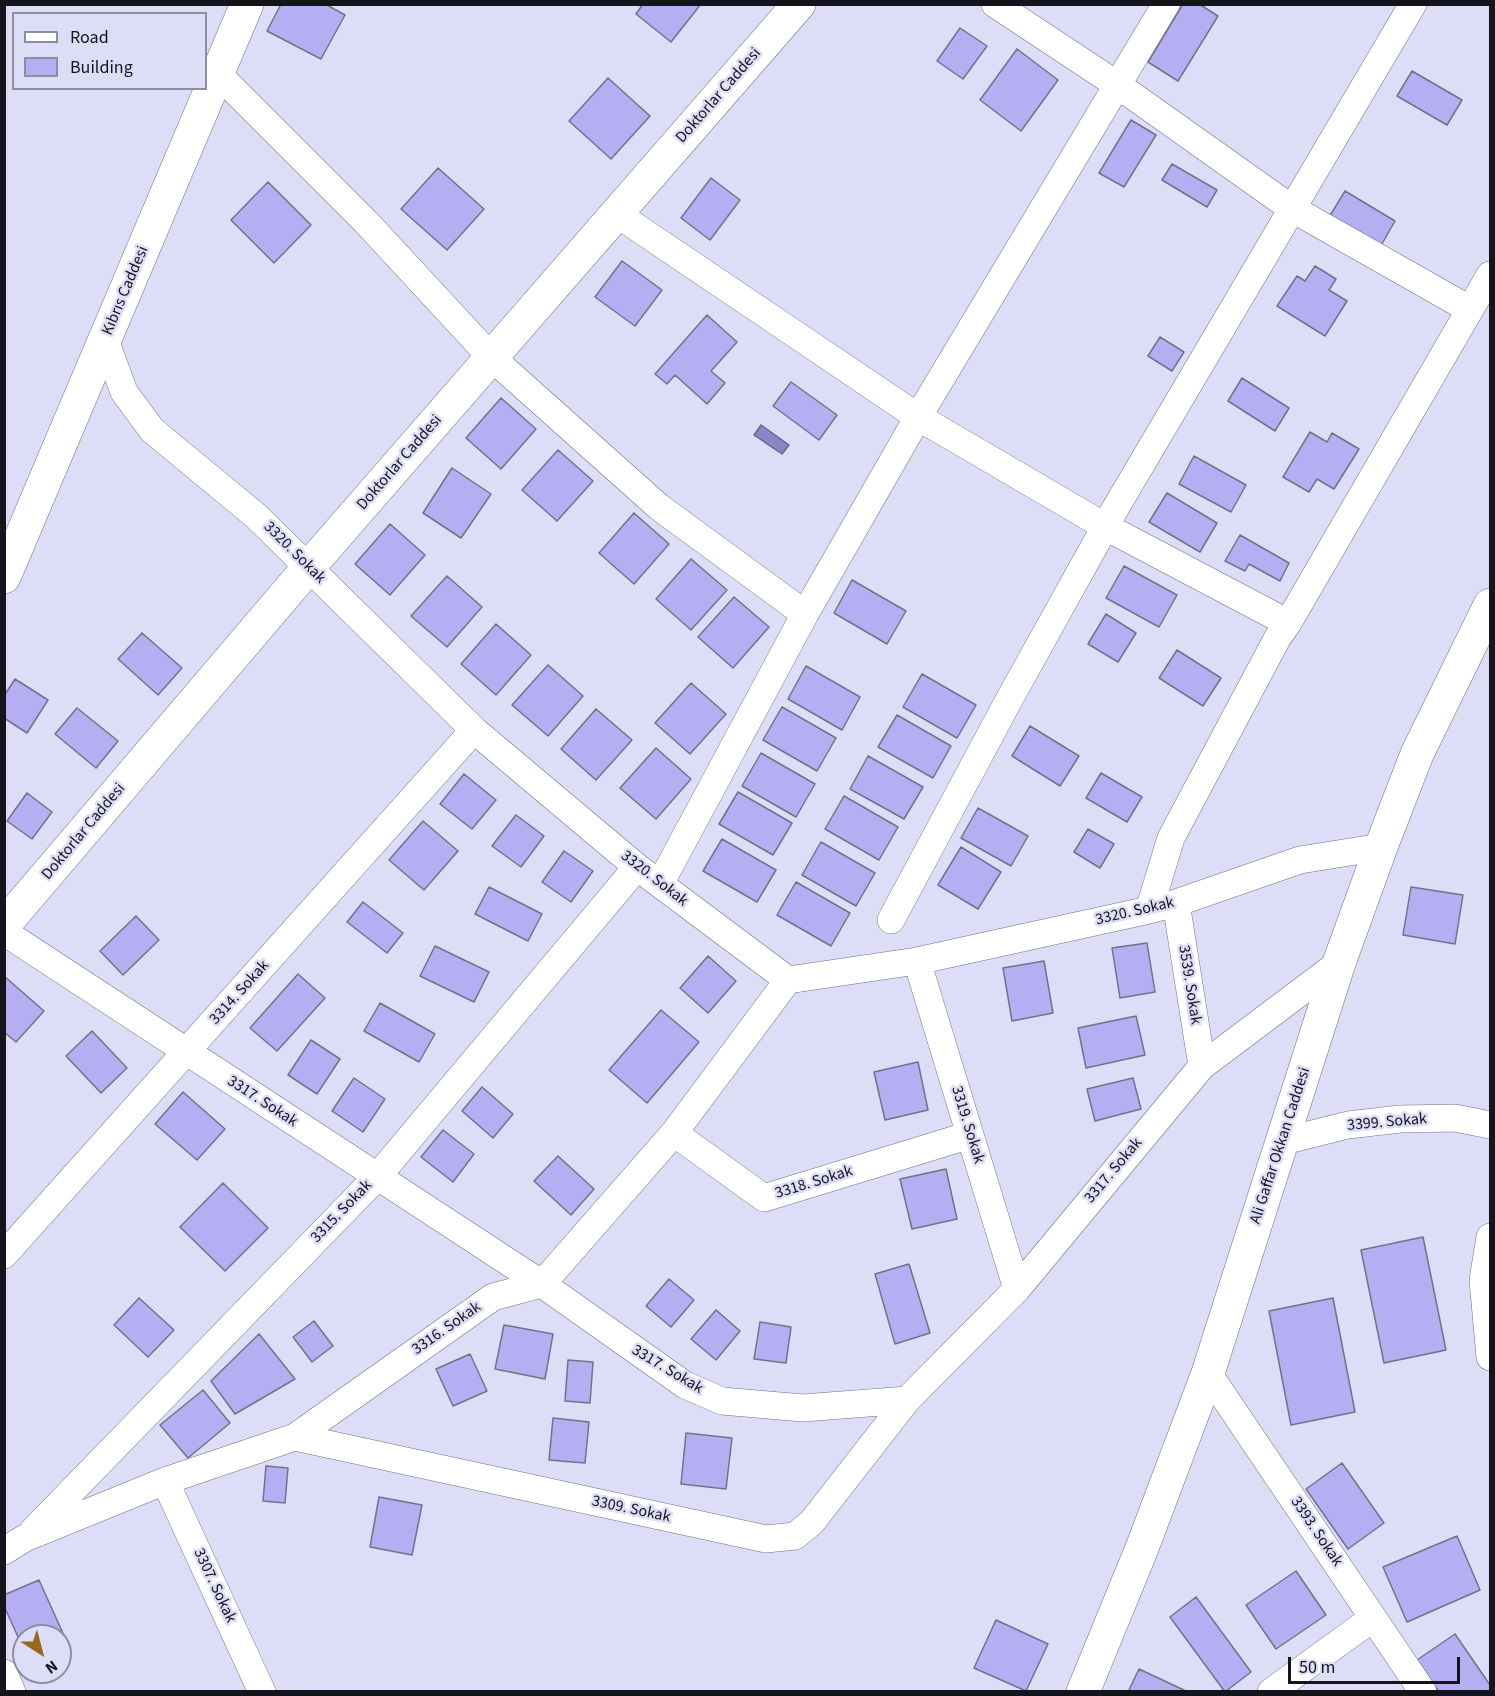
<!DOCTYPE html>
<html>
<head>
<meta charset="utf-8">
<style>
	body { margin:0 }
	#map { position:relative; width:1495px; height:1696px; overflow:hidden; background:#deddf7; font-family:"Source Sans 3",sans-serif }
	canvas { display:block }
	.frame { position:absolute; inset:0; border:6px solid #15141d; pointer-events:none }
	.legend { position:absolute; left:12px; top:12px; width:195px; height:78px; box-sizing:border-box; background:#deddf7; border:2px solid #8e8da0; margin:0; padding:8px 10px; list-style:none; font-size:18px; color:#15141d }
	.legend li { display:flex; align-items:center; gap:12px; height:30px }
	.legend b { width:30px; border:2px solid #8e8da0 }
	.north { position:absolute; left:12px; top:1624px; width:60px; height:60px; box-sizing:border-box; background:#deddf7; border:2px solid #8e8da0; border-radius:50%; rotate:144deg; font-size:16px; font-weight:700; line-height:24px; text-align:center; color:#15141d }
	.north::after { content:''; display:block; margin:auto; width:21px; height:27px; background:#966b17; clip-path:polygon(50% 0,100% 100%,50% 72%,0 100%) }
	.scale { position:absolute; left:1288px; top:1657px; width:172px; height:27px; box-sizing:border-box; border:3px solid #15141d; border-top:0; padding-left:8px; font-size:18px; line-height:21px; white-space:nowrap; color:#15141d; -webkit-text-stroke:4px #deddf7; paint-order:stroke }
</style>
</head>
<body>
<div id="map">
<canvas width="1495" height="1696"></canvas>
<div class="frame"></div>
<ul class="legend">
<li><b style="height:8px;background:#fff"></b>Road</li>
<li><b style="height:16px;background:#b5aef2"></b>Building</li>
</ul>
<div class="north">N</div>
<div class="scale">50 m</div>
</div>
<script>
const context = document.querySelector('canvas').getContext('2d');
context.lineJoin = 'round';
function fillPath(path, color) { context.fillStyle = color; context.fill(path, 'evenodd'); }
const poly = rows => new Path2D(rows.map(r => 'M' + r).join(''));
function trace(path, color, width, dash) { context.strokeStyle = color; context.lineWidth = width; context.lineCap = dash ? 'butt' : 'round'; context.setLineDash(dash || []); context.stroke(path); }
function write(font, color, halo, rows, align = 'center') {
  context.font = font + ' "Source Sans 3",sans-serif'; context.lineWidth = 5; context.setLineDash([]); context.textBaseline = 'middle'; context.strokeStyle = halo; context.fillStyle = color; for (const [text, x, y, turn = 0] of rows) {
    context.save(); context.translate(x, y); context.rotate((+turn || 0) * Math.PI / 180); context.textAlign = isNaN(turn) ? turn : align; if (halo) context.strokeText(text, 0, 0); context.fillText(text, 0, 0); context.restore();
  }
}
const water = poly([
	[761,425,789,445,782,454,754,435,761,425]
]);
fillPath(water, '#8b84c5');
trace(water, '#686293', 1.5);
const building = poly([
	[281,4,325,4,345,15,321,59,267,31,281,4],
	[643,4,701,4,671,42,636,14,643,4],
	[1183,4,1199,4,1218,16,1178,81,1148,62,1183,4],
	[960,28,987,46,963,79,937,61,960,28],
	[1017,49,1058,80,1021,131,980,100,1017,49],
	[1412,71,1462,100,1447,125,1397,96,1412,71],
	[608,78,650,116,611,159,569,121,608,78],
	[1131,120,1156,135,1124,187,1099,173,1131,120],
	[1172,164,1217,190,1207,207,1162,180,1172,164],
	[438,168,484,209,447,250,401,209,438,168],
	[711,178,740,200,710,240,681,218,711,178],
	[268,182,311,225,274,263,231,220,268,182],
	[1345,191,1395,221,1379,249,1328,219,1345,191],
	[622,261,662,290,635,326,595,297,622,261],
	[1315,266,1336,279,1329,290,1347,301,1325,336,1277,306,1297,276,1305,281,1315,266],
	[707,315,737,342,711,371,725,383,707,404,675,375,667,384,655,374,707,315],
	[1160,337,1184,352,1172,371,1148,356,1160,337],
	[1242,378,1289,408,1275,431,1228,401,1242,378],
	[791,382,837,415,819,440,773,406,791,382],
	[501,398,536,429,501,469,466,438,501,398],
	[1310,432,1327,442,1332,433,1359,449,1334,489,1317,479,1309,492,1283,477,1310,432],
	[558,450,593,481,557,521,522,490,558,450],
	[1194,456,1246,485,1231,512,1179,484,1194,456],
	[452,468,491,494,461,538,423,513,452,468],
	[1167,493,1217,523,1200,552,1149,522,1167,493],
	[634,513,669,544,634,584,599,553,634,513],
	[390,524,425,555,390,595,355,564,390,524],
	[1240,535,1289,563,1280,581,1249,564,1245,571,1225,561,1240,535],
	[691,559,727,590,691,630,656,599,691,559],
	[1124,566,1177,595,1159,627,1106,598,1124,566],
	[447,576,482,607,447,647,411,616,447,576],
	[852,580,906,611,887,644,834,613,852,580],
	[734,597,769,627,733,668,698,637,734,597],
	[1106,614,1136,633,1118,662,1088,644,1106,614],
	[496,624,531,655,496,695,461,664,496,624],
	[142,633,182,668,158,695,118,659,142,633],
	[1177,650,1221,678,1203,706,1159,678,1177,650],
	[548,665,583,696,548,736,512,705,548,665],
	[806,666,860,697,842,730,788,699,806,666],
	[922,674,976,705,957,738,903,707,922,674],
	[15,679,48,700,27,733,4,718,4,696,15,679],
	[691,683,726,714,690,754,655,723,691,683],
	[782,707,836,738,817,771,763,740,782,707],
	[77,708,118,741,96,768,55,734,77,708],
	[596,709,632,740,596,780,561,749,596,709],
	[897,715,951,746,933,778,878,747,897,715],
	[1030,726,1079,756,1060,786,1012,756,1030,726],
	[656,748,691,779,656,819,620,788,656,748],
	[761,753,815,784,796,817,742,786,761,753],
	[868,756,923,787,904,819,850,789,868,756],
	[1101,773,1142,797,1127,822,1086,798,1101,773],
	[464,774,496,800,472,829,440,804,464,774],
	[738,792,792,823,773,855,719,824,738,792],
	[27,793,52,812,32,839,7,821,27,793],
	[844,796,898,827,879,860,825,829,844,796],
	[978,808,1028,836,1011,866,961,838,978,808],
	[516,815,544,836,521,867,492,846,516,815],
	[423,821,458,851,424,890,389,860,423,821],
	[1088,829,1114,844,1100,868,1074,852,1088,829],
	[722,839,776,870,757,902,703,871,722,839],
	[821,842,875,873,856,906,802,875,821,842],
	[961,847,1001,872,978,909,938,885,961,847],
	[564,851,593,871,571,902,542,882,564,851],
	[796,882,850,913,831,946,777,915,796,882],
	[489,887,542,914,528,941,475,914,489,887],
	[1411,887,1463,895,1455,944,1403,935,1411,887],
	[363,902,403,933,387,953,347,922,363,902],
	[136,916,159,940,123,975,100,951,136,916],
	[1147,943,1155,992,1120,998,1112,948,1147,943],
	[435,946,489,972,474,1002,420,976,435,946],
	[708,956,736,981,708,1013,680,988,708,956],
	[1044,961,1053,1013,1012,1021,1003,968,1044,961],
	[298,974,325,998,277,1051,250,1028,298,974],
	[4,976,44,1011,16,1042,4,1032,4,976],
	[380,1003,435,1034,419,1062,364,1031,380,1003],
	[661,1010,699,1042,647,1103,609,1070,661,1010],
	[1136,1016,1145,1055,1086,1068,1078,1028,1136,1016],
	[92,1031,127,1068,101,1093,66,1056,92,1031],
	[311,1040,340,1059,317,1094,288,1075,311,1040],
	[918,1062,928,1110,885,1120,874,1072,918,1062],
	[354,1078,385,1099,363,1132,332,1111,354,1078],
	[1133,1078,1141,1109,1095,1121,1087,1089,1133,1078],
	[482,1087,513,1114,493,1138,462,1111,482,1087],
	[183,1092,225,1129,197,1160,155,1124,183,1092],
	[443,1130,474,1154,453,1182,421,1157,443,1130],
	[558,1156,594,1189,571,1215,534,1181,558,1156],
	[946,1169,957,1219,912,1229,900,1179,946,1169],
	[223,1183,268,1228,225,1271,180,1227,223,1183],
	[1423,1237,1446,1350,1384,1363,1361,1250,1423,1237],
	[909,1264,930,1333,895,1344,875,1274,909,1264],
	[669,1279,694,1300,671,1327,646,1306,669,1279],
	[139,1298,174,1330,148,1357,114,1325,139,1298],
	[1333,1298,1355,1412,1291,1425,1269,1311,1333,1298],
	[716,1310,740,1331,716,1360,691,1339,716,1310],
	[314,1321,333,1346,312,1362,293,1337,314,1321],
	[760,1322,791,1327,786,1363,754,1359,760,1322],
	[504,1325,553,1334,545,1379,495,1369,504,1325],
	[259,1334,295,1379,235,1414,211,1381,259,1334],
	[470,1354,487,1391,453,1406,436,1369,470,1354],
	[568,1360,593,1362,590,1403,565,1401,568,1360],
	[203,1390,230,1423,188,1458,160,1425,203,1390],
	[553,1418,589,1422,585,1463,549,1460,553,1418],
	[686,1433,732,1438,726,1489,681,1484,686,1433],
	[1342,1463,1384,1523,1348,1549,1306,1489,1342,1463],
	[266,1466,288,1468,285,1503,263,1501,266,1466],
	[379,1497,422,1505,412,1555,370,1547,379,1497],
	[1457,1536,1480,1590,1407,1622,1383,1567,1457,1536],
	[1296,1571,1326,1615,1276,1649,1246,1605,1296,1571],
	[39,1580,66,1640,60,1642,60,1636,24,1636,24,1650,4,1606,4,1595,39,1580],
	[1196,1597,1251,1672,1225,1692,1170,1617,1196,1597],
	[996,1620,1048,1644,1026,1691,974,1668,996,1620],
	[1455,1634,1490,1685,1490,1692,1439,1692,1417,1660,1455,1634],
	[1139,1669,1188,1692,1128,1692,1139,1669]
]);
fillPath(building, '#b5aef2');
trace(building, '#737189', 1.5);
const minor = poly([
	[995,4,1119,86,1291,208,1469,309],
	[218,74,366,222,491,357,659,507,805,614],
	[617,214,918,417,1106,527,1288,623],
	[105,340,124,392,152,430,256,516,474,730,637,867,788,980,917,961,1149,910,1176,903,1300,860,1381,847],
	[660,884,805,614,918,417,1166,4],
	[1176,903,1202,1066],
	[1149,910,1171,838,1278,637,1288,623,1490,275],
	[891,920,1010,698,1115,509,1413,4],
	[4,932,542,1284,685,1385,722,1401,803,1408,907,1400,1017,1289,1202,1066,1339,963],
	[917,961,1017,1289],
	[674,1133,764,1198,970,1135],
	[1284,1141,1348,1125,1400,1119,1455,1118,1490,1125],
	[1490,1237,1483,1280,1490,1357],
	[4,1255,474,730],
	[1208,1373,1423,1692],
	[295,1437,766,1539,795,1536,812,1522,907,1400],
	[165,1481,262,1692],
	[33,1531,377,1177,637,867],
	[4,1551,25,1538,165,1481,295,1437,493,1297,542,1284,674,1133,788,980],
	[4,1673,12,1692],
	[1271,1692,1373,1618]
]);
const tertiary = poly([
	[4,577,247,4],
	[4,925,308,568,799,4],
	[1083,1692,1142,1548,1208,1373,1339,963,1381,847,1417,754,1490,605]
]);
trace(minor, '#706e86', 28);
trace(tertiary, '#706e86', 34);
trace(minor, '#fff', 27);
trace(tertiary, '#fff', 33);
write('16px', '#15141d', '#deddf7', [
	["Doktorlar Caddesi",719,96,-49],
	["Kıbrıs Caddesi",126,291,-67],
	["Doktorlar Caddesi",400,463,-49],
	["3320. Sokak",294,553,45],
	["Doktorlar Caddesi",84,832,-50],
	["3320. Sokak",654,879,38],
	["3320. Sokak",1135,912,-13],
	["3539. Sokak",1189,985,81],
	["3314. Sokak",240,993,-48],
	["3317. Sokak",262,1102,33],
	["3399. Sokak",1387,1123,-5],
	["3319. Sokak",967,1125,73],
	["Ali Gaffar Okkan Caddesi",1281,1146,-72],
	["3317. Sokak",1114,1171,-50],
	["3318. Sokak",814,1183,-17],
	["3315. Sokak",342,1212,-46],
	["3316. Sokak",447,1329,-35],
	["3317. Sokak",667,1370,31],
	["3309. Sokak",631,1510,12],
	["3393. Sokak",1316,1532,56],
	["3307. Sokak",214,1586,65]
]);
</script>
</body>
</html>
